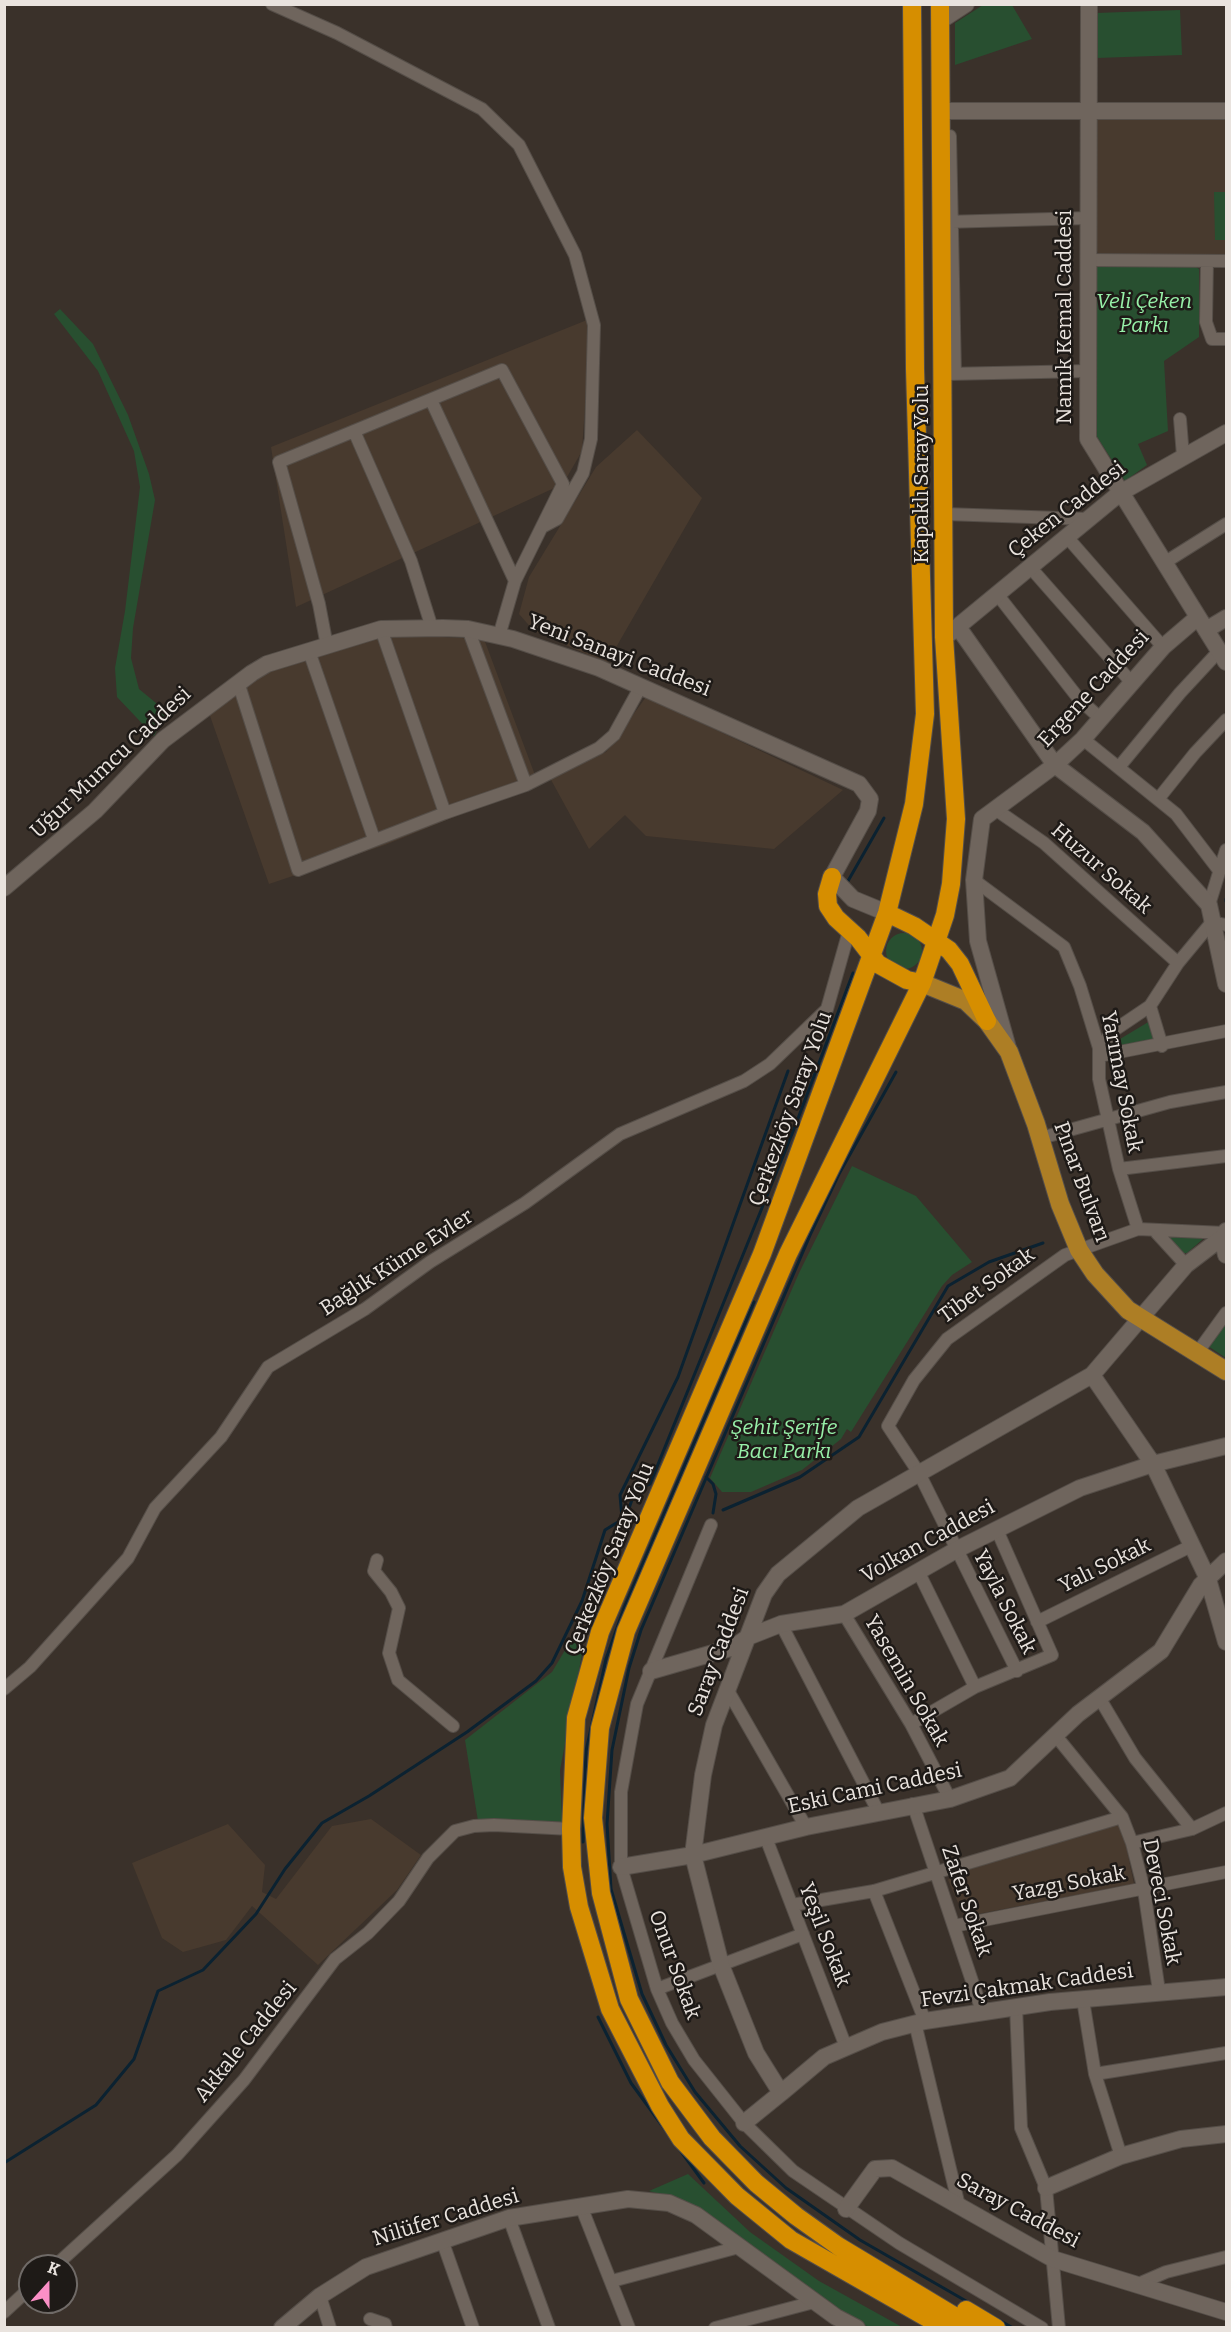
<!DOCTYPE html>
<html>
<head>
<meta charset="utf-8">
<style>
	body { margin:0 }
	#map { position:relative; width:1231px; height:2332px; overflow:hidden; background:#3a312a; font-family:Bitter,serif }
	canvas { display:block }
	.frame { position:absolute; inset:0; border:6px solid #e9e3de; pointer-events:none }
	.north { position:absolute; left:18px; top:2254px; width:60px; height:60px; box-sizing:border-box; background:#1e1a17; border:2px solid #6f6a67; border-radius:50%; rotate:21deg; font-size:16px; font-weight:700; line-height:24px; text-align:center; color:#e9e3de }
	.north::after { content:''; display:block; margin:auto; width:21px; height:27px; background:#fb8fc6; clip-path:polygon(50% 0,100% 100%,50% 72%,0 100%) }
</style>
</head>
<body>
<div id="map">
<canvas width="1231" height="2332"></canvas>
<div class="frame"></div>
<div class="north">K</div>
</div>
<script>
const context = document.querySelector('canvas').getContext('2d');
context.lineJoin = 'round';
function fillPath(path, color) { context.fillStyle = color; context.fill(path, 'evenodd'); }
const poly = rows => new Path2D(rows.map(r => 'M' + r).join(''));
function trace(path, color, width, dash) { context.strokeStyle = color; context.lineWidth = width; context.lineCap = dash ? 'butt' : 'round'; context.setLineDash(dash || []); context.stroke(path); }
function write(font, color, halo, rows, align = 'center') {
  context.font = font + ' Bitter,serif'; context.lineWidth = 5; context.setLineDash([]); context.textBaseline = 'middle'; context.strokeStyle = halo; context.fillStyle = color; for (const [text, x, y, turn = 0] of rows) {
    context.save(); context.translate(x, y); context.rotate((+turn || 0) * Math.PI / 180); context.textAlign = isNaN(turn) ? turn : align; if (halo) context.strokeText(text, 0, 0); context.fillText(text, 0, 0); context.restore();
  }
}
fillPath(poly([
	[1226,115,1226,255,1101,256,1094,248,1093,118],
	[587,320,587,375,582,451,563,484,296,607,271,447],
	[637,430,702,498,607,663,534,631,519,614,529,577,596,467],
	[374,634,484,639,538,783,385,845,269,884,209,713,252,677],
	[646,697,729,736,843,790,774,849,646,836,625,815,589,849,550,778,606,752],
	[371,1819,421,1855,397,1890,318,1965,252,1906,226,1940,183,1952,162,1938,132,1863,228,1824,265,1865,262,1892,276,1899,332,1826],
	[1121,1822,1134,1884,967,1916,963,1914,948,1880,952,1875]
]), '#483a2e');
fillPath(poly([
	[983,5,1012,5,1032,39,955,65,955,23],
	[1180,10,1182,55,1097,58,1096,13],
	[1214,192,1226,192,1226,240,1215,240],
	[1193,265,1199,269,1199,337,1164,361,1168,431,1138,444,1147,465,1125,481,1096,435,1095,266],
	[60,309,93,344,128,415,149,474,155,500,133,628,131,658,139,689,167,712,154,736,117,697,115,668,125,611,140,487,134,451,98,371,54,314],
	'886 951a18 18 0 1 1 36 0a18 18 0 1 1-36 0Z',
	[1150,1021,1157,1040,1123,1047,1115,1045,1115,1042],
	[852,1166,916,1196,972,1262,952,1275,942,1286,851,1432,847,1429,841,1439,802,1470,751,1492,722,1492,710,1478,799,1273],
	[1166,1234,1203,1235,1203,1239,1187,1253,1181,1253],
	[1226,1321,1226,1358,1208,1346],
	[571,1640,583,1649,560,1770,562,1822,554,1826,478,1821,465,1740,552,1672],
	[688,2174,750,2232,819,2281,902,2327,869,2327,846,2316,675,2198,649,2191]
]), '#284f30');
trace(poly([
	[848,881,884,818],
	[1226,901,1226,899],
	[896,1072,839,1174,811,1233,641,1630,629,1668,612,1750,607,1824,611,1889,642,1994,666,2045,695,2092,740,2146,786,2188,860,2240,1013,2328],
	[706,1477,713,1484,716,1494,713,1513],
	[723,1510,800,1477,859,1437,948,1286,989,1262,1043,1243],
	[622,1518,620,1495,678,1377,788,1071],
	[583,1842,586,1751,606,1659,624,1608,754,1302],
	[598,2017,631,2083,704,2183],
	[4,2163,96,2105,134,2059,158,1991,203,1970,256,1914,285,1869,322,1823,369,1796,467,1732,536,1681,552,1663,582,1601,605,1530,626,1517,635,1491,650,1484,794,1129,853,973]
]), '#0b2231', 3);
const street = poly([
	[272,4,337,33,482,109,519,145,575,255,594,325,591,439,583,473,557,519,542,527],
	[950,136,955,374],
	[944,222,1088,218],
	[1088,260,1226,261],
	[1207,261,1206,322,1212,339,1226,339],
	[947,374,1087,371],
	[431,400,515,581],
	[1180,419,1183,456],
	[354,431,411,561,432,628],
	[945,514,1088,519],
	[1067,537,1163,647],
	[1164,563,1226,524],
	[1030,567,1132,683],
	[997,594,1079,699,1100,718],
	[381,629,445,813],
	[468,629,526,785],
	[327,646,319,604,279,462,502,370,563,484,515,581,499,636],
	[309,651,374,839],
	[238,682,298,870,445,813,526,785,599,748,614,735,641,686],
	[1083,739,1176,814,1218,869],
	[1119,767,1180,693,1219,651],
	[1159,798,1195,753,1226,720],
	[995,809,1044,843,1178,963],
	[974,880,1064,947,1080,986,1099,1048,1099,1079,1119,1169,1138,1229],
	[1209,905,1226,850],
	[1150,1006,1162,1046],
	[1099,1048,1113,1031,1150,1006,1178,963,1212,922,1226,925],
	[1099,1056,1226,1031],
	[1041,1138,1170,1102,1226,1092],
	[1119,1169,1226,1156],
	[1154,1230,1186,1265],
	[1197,1353,1226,1313],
	[711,1525,637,1704,621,1792,621,1867,657,1989,672,2023,694,2060,744,2123,793,2171,899,2243,1042,2328],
	[377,1560,374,1571,391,1592,399,1608,389,1653,398,1680,453,1726],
	[918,1571,975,1687],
	[844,1614,911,1724,950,1799],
	[1037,1622,1191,1546],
	[781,1624,878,1811],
	[1017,1671,919,1473,888,1426,914,1380,947,1339,1065,1255,1138,1229,1225,1233],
	[4,1689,30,1667,128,1558,155,1508,221,1437,268,1367,365,1309,430,1262,525,1203,620,1134,744,1081,770,1064,827,1009,849,931],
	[727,1689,806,1827],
	[1100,1699,1135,1758,1192,1829],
	[911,1724,975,1687,1052,1655,997,1530],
	[1056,1736,1122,1817,1132,1843,1144,1890,1159,1991],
	[913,1804,982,2011],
	[766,1838,846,2047],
	[1132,1843,1192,1829,1226,1813],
	[874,1891,925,2021],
	[792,1905,874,1891,1122,1817],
	[954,1926,1226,1872],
	[657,1989,803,1934],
	[1083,2000,1095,2074,1121,2156],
	[1016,2006,1021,2128,1046,2188,1059,2328],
	[915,2023,959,2206],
	[1095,2074,1226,2053],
	[581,2206,629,2328],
	[509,2218,549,2328],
	[442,2240,473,2328],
	[55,2266,177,2155,244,2080,335,1959,368,1933,399,1901,428,1858,455,1831,474,1826,494,1825,571,1829],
	[612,2281,739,2247],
	[1136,2285,1166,2272,1226,2257],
	[320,2296,330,2328],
	[4,2312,30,2288],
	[370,2319,385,2324,386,2328],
	[715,2328,814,2302]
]);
const secondary = poly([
	[1089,4,1088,439,1226,662],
	[940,21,966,4],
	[941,111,1226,111],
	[958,627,1055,765,1143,832,1209,905,1226,984],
	[1206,630,1226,618],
	[950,633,1120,493,1226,433],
	[4,888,95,811,163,740,252,673,267,664,381,629,443,628,468,629,513,639,599,668,859,784,870,799,868,811,832,877,853,899,887,913],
	[1008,1048,978,941,974,880,982,819,1055,765,1083,739,1163,647,1198,617],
	[1226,1231,1223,1241,1226,1255],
	[1092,1375,1153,1464,1208,1579,1226,1642],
	[651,1671,734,1647,748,1637,781,1624,844,1614,956,1550,1080,1488,1153,1464,1226,1446],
	[621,1867,693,1855,806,1827,950,1799,1010,1778,1078,1714,1161,1651,1201,1585,1226,1561],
	[781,2093,824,2057,882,2032,925,2021,1050,2002,1226,1987],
	[744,2123,781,2093,756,2053,721,1965,693,1855,703,1775,714,1725,764,1594,778,1574,858,1508,1092,1375,1186,1265,1224,1236],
	[1046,2188,1121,2156,1181,2139,1226,2134],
	[846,2209,875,2169,892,2168,1053,2259,1226,2312],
	[282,2328,320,2296,366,2267,509,2218,628,2199,669,2203,696,2215,836,2317,857,2328]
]);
const primary = poly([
	[922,983,966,1001,987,1021,1009,1052,1036,1124,1060,1204,1079,1250,1095,1274,1128,1310,1226,1371]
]);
const highway = poly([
	[912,4,915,369,925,714,914,804,887,913,762,1254,600,1632,576,1718,571,1829,572,1867,579,1907,610,2009,660,2106,681,2139,737,2196,791,2240,945,2328],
	[940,4,944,637,956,819,951,884,945,915,922,983,788,1254,626,1631,600,1728,593,1818,601,1893,629,1999,670,2082,712,2138,756,2183,796,2216,838,2246,974,2328],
	[832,877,827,894,828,906,836,918,858,938,878,964,907,980,922,983],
	[887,913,914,926,949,950,960,964,987,1021],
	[966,2310,996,2328]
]);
trace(street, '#554e48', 14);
trace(secondary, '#554e48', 18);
trace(primary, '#554e48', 20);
trace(highway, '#554e48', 20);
trace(street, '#6f655d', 12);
trace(secondary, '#6f655d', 16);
trace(primary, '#ad7e25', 18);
trace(highway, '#d68e00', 18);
write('italic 21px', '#97f0a8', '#1e1a17', [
	["Veli Çeken",1144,302],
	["Parkı",1144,326],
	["Şehit Şerife",784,1428],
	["Bacı Parkı",784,1452]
]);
write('21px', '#e9e3de', '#1e1a17', [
	["Namık Kemal Caddesi",1065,317,-90],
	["Kapaklı Saray Yolu",922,474,-90],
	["Çeken Caddesi",1067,510,-38],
	["Yeni Sanayi Caddesi",619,656,21],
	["Ergene Caddesi",1094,689,-47],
	["Uğur Mumcu Caddesi",111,763,-43],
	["Huzur Sokak",1101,869,41],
	["Yarımay Sokak",1121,1082,79],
	["Çerkezköy Saray Yolu",791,1109,-70],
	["Pınar Bulvarı",1081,1182,70],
	["Bağlık Küme Evler",397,1263,-33],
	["Tibet Sokak",987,1286,-36],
	["Volkan Caddesi",928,1542,-29],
	["Çerkezköy Saray Yolu",610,1559,-68],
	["Yalı Sokak",1105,1566,-26],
	["Yayla Sokak",1004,1602,63],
	["Saray Caddesi",719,1652,-69],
	["Yasemin Sokak",906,1681,60],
	["Eski Cami Caddesi",875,1789,-12],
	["Yazgı Sokak",1069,1884,-11],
	["Zafer Sokak",966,1901,71],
	["Deveci Sokak",1161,1902,79],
	["Yeşil Sokak",824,1935,69],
	["Onur Sokak",674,1965,70],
	["Fevzi Çakmak Caddesi",1027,1986,-8],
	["Akkale Caddesi",246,2042,-51],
	["Saray Caddesi",1018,2211,28],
	["Nilüfer Caddesi",446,2218,-17]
]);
</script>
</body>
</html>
